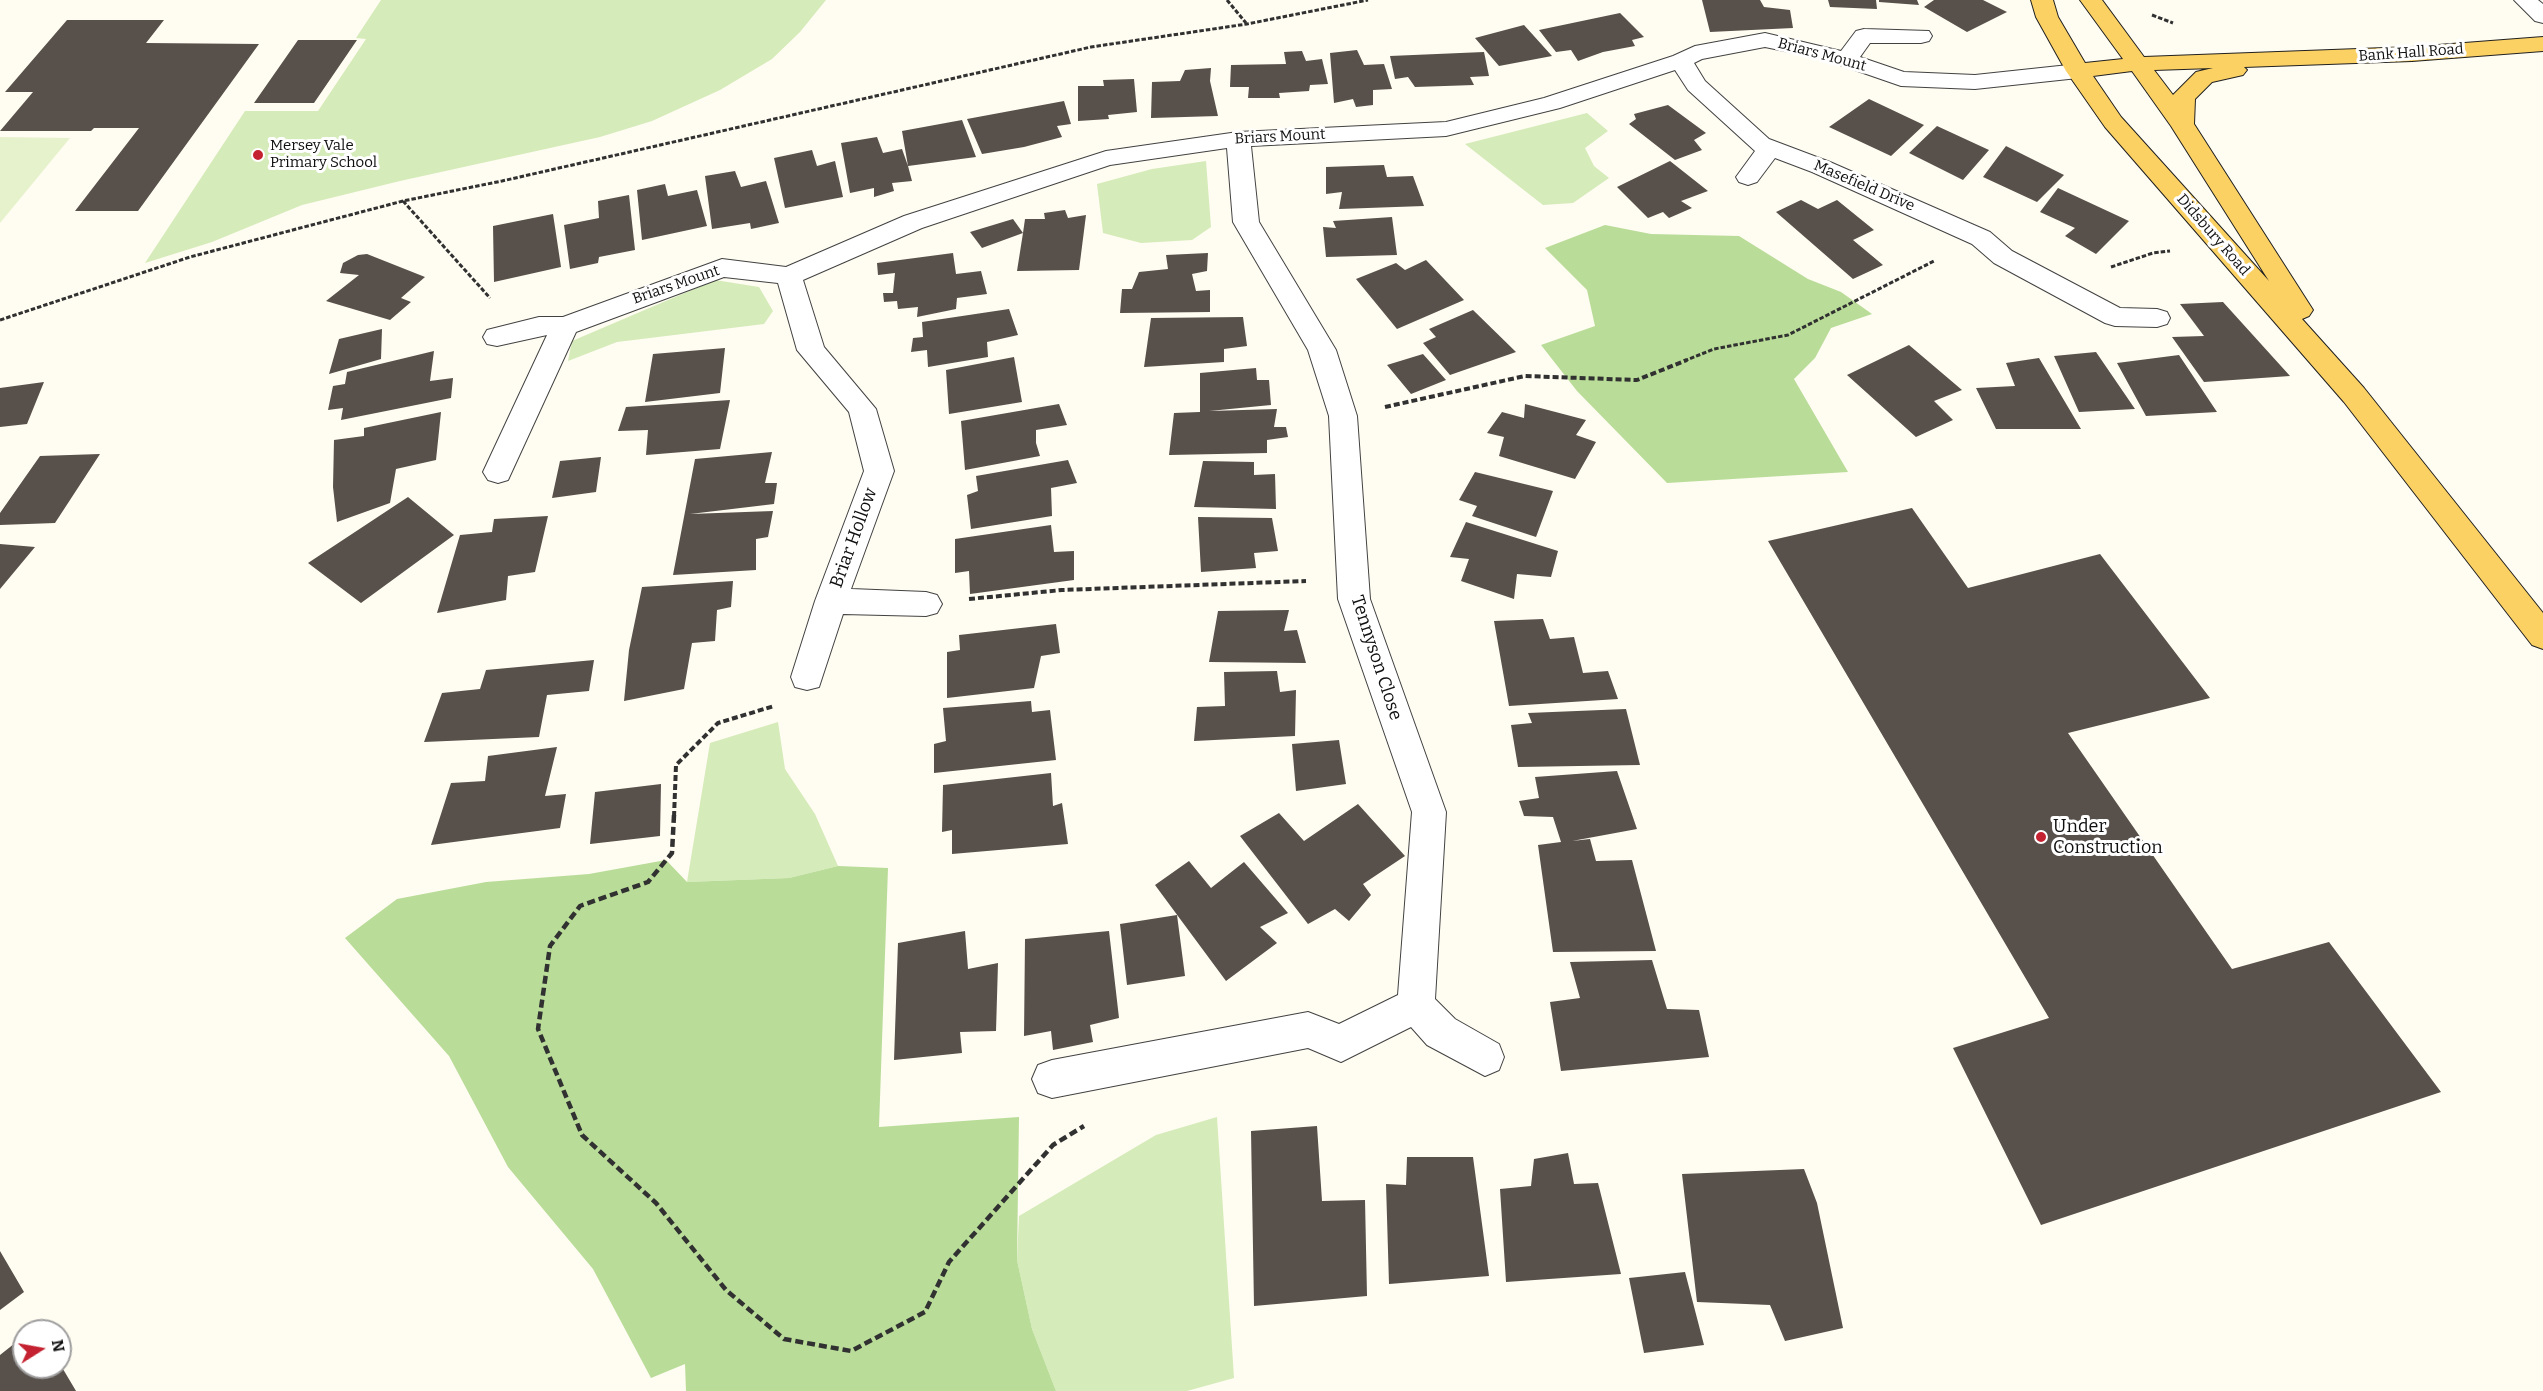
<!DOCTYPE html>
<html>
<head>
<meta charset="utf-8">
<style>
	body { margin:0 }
	#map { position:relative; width:2543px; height:1391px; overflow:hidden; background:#fffcf1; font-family:Bitter,serif }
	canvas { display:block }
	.north { position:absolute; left:12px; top:1319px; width:60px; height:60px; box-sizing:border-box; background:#fff; border:2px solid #9f9f9f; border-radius:50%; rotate:79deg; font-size:16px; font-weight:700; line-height:24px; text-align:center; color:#0f0f0f }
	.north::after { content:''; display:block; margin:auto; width:21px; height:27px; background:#c42230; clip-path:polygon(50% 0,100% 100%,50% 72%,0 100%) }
</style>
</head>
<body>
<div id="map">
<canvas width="2543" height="1391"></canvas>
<div class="north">N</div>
</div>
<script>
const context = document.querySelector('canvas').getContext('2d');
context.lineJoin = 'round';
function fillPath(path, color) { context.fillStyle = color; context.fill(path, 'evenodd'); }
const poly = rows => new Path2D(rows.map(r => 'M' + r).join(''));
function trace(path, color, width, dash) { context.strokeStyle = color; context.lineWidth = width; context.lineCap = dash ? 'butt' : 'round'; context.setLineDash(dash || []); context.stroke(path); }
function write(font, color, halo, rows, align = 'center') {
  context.font = font + ' Bitter,serif'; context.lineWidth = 6; context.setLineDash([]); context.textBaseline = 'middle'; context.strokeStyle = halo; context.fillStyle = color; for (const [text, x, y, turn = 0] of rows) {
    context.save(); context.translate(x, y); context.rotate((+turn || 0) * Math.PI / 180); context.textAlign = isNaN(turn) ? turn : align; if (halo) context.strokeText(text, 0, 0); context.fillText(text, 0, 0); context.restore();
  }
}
fillPath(poly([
	[381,0,826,0,800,32,772,59,720,90,652,121,600,137,400,181,302,205,212,242,145,263,245,111,318,111,366,39,356,38],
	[1587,113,1608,131,1585,148,1594,166,1609,178,1573,203,1543,205,1465,144],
	[1206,161,1211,227,1192,240,1141,243,1103,233,1097,184,1152,169],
	[715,280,759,287,773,311,764,324,617,342,568,361,572,341],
	[778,722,785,769,815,814,838,866,789,878,687,882,710,743],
	[1217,1117,1234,1378,1187,1391,1056,1391,1032,1329,1017,1260,1019,1216,1156,1135]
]), '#d5ebb9');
fillPath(poly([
	[1605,225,1651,234,1739,236,1808,279,1841,292,1872,314,1831,328,1815,358,1794,379,1848,472,1667,483,1577,391,1541,345,1595,326,1587,290,1545,248],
	[666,860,687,882,789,878,838,866,888,868,879,1127,1019,1117,1017,1260,1032,1329,1056,1391,686,1391,685,1364,651,1378,593,1269,508,1167,449,1056,345,938,397,899,486,882,589,874]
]), '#b9dc98');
fillPath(poly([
	[0,137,70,138,0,223]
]), '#e6f2cb');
fillPath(poly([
	[1702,0,1760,0,1764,7,1790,10,1793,28,1710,32],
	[1828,0,1876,0,1877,9,1830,7],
	[1879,0,1917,0,1919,5,1879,2],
	[1934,0,1983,0,2007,12,1967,32,1924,7],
	[1620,13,1644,37,1632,40,1635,46,1603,52,1578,61,1571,50,1556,52,1539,30],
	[67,20,164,20,146,43,259,44,138,211,75,211,139,128,94,128,91,131,0,131,33,92,5,92],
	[1524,25,1552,56,1499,66,1475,38],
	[298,40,357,40,314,103,254,103],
	[1357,50,1364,65,1384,64,1392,89,1373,90,1373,105,1356,107,1353,99,1334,103,1330,53],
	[1302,51,1306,61,1322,59,1328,84,1310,85,1309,91,1279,93,1280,98,1248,98,1249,87,1230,87,1231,65,1286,64,1284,52],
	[1484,52,1489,76,1470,77,1474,85,1415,87,1408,77,1395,79,1390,56],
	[1211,68,1210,81,1218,116,1151,118,1152,82,1180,81,1185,70],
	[1134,79,1137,112,1108,115,1109,119,1078,121,1078,86,1104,86,1103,80],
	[1869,99,1924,125,1891,156,1829,127],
	[1064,101,1071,124,1057,126,1062,137,1024,147,982,154,967,119],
	[1668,105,1706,133,1694,140,1702,150,1675,160,1629,124,1636,119,1634,114],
	[962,120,976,157,908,166,912,181,892,183,894,191,874,197,874,188,850,193,841,143,877,137,883,153,902,149,908,166,902,131],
	[1937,126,1989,150,1963,180,1909,153],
	[2006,146,2064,175,2037,202,1983,177],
	[812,150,817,166,835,161,843,197,785,208,774,158],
	[1670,161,1708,191,1681,201,1692,208,1669,218,1663,212,1648,218,1617,187],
	[1384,165,1387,177,1413,176,1424,206,1339,209,1342,192,1326,194,1326,167],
	[735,171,741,187,766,181,779,223,751,229,750,223,712,229,705,176],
	[665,184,668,196,697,190,707,226,642,240,637,190],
	[2058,188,2129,221,2096,254,2065,236,2075,228,2040,212],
	[629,195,635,250,599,257,598,263,570,269,564,225,599,218,598,201],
	[1801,200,1818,209,1837,200,1874,230,1853,240,1883,265,1853,279,1776,212],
	[1065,210,1068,218,1086,215,1079,270,1017,271,1023,233,982,248,970,232,1013,219,1023,233,1025,219,1045,219,1044,213],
	[553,214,561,267,494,282,493,226],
	[1392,217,1397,255,1326,257,1323,227,1336,228,1333,221],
	[953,253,956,274,981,271,987,294,957,298,956,309,917,317,918,307,898,309,897,301,884,302,883,293,893,293,895,273,878,275,877,263],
	[1208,253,1207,271,1192,274,1196,291,1210,290,1210,312,1120,313,1122,289,1132,289,1139,272,1168,269,1166,255],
	[367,254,425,277,401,298,411,302,390,320,326,301,359,275,340,273,343,263,358,255],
	[1426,260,1464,300,1397,329,1356,279,1396,263,1405,270],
	[2223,302,2290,376,2204,382,2172,337,2204,336,2180,304],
	[1009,309,1018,335,987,342,988,357,928,367,927,350,911,352,913,338,923,337,922,322],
	[1473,310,1516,352,1450,375,1423,343,1436,337,1429,329],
	[1243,317,1247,346,1224,349,1224,362,1144,367,1151,318],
	[382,329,381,359,329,374,339,339],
	[1909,345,1962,390,1934,401,1953,420,1916,437,1847,375],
	[725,348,720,393,645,402,653,354],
	[434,351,430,381,453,378,451,398,341,420,343,408,328,410,333,386,345,384,347,372],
	[2096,352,2135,409,2079,412,2054,356],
	[1423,354,1446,380,1411,394,1387,365],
	[2179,355,2217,412,2146,416,2117,363],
	[1014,357,1022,402,949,414,946,370],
	[2039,358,2081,429,1996,429,1976,388,2015,386,2006,363],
	[1256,368,1257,380,1269,380,1271,405,1209,411,1277,409,1274,427,1286,427,1288,437,1267,440,1267,453,1169,455,1174,413,1200,412,1200,373],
	[44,382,27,424,0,427,0,388],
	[730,400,720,449,646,455,648,430,618,431,626,407],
	[1059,404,1067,425,1036,430,1036,443,1040,456,965,470,961,421],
	[1525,404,1586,420,1576,435,1596,442,1575,479,1499,456,1504,437,1487,433,1502,412,1524,418],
	[441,412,436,460,396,469,390,503,337,522,333,487,334,440,364,436,364,428],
	[772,452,765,483,777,483,774,504,690,514,773,511,768,537,756,539,756,570,673,575,695,459],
	[100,454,55,523,0,525,0,513,40,456],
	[601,457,596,492,552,498,560,461],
	[1068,460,1077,483,1051,488,1052,516,971,529,967,495,978,491,976,476],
	[1203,461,1254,462,1254,475,1275,474,1276,509,1194,507],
	[1475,472,1553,491,1536,537,1472,516,1477,506,1459,500],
	[408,497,454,535,361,603,308,563],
	[1912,508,1968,588,2100,554,2210,698,2068,733,2232,969,2329,942,2441,1092,2041,1225,1953,1048,2049,1018,1768,541],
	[548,516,535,572,508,576,506,600,437,613,460,535,492,532,494,519],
	[1198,517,1272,518,1278,551,1254,553,1256,568,1201,572],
	[1466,522,1558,551,1551,577,1517,574,1514,599,1461,581,1469,559,1450,557],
	[1051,525,1054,552,1074,551,1074,580,970,594,969,571,955,573,955,539],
	[0,544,35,547,0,589],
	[733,581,731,607,717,610,715,641,692,643,684,689,624,701,629,650,642,587],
	[1289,610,1284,631,1297,630,1306,663,1209,662,1218,611],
	[1543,619,1550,639,1574,637,1583,673,1608,671,1618,699,1509,706,1494,621],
	[1056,624,1060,653,1041,656,1034,688,947,698,947,652,960,650,959,635],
	[594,660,589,691,547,695,539,737,424,742,442,693,480,689,486,670],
	[1277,671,1280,692,1296,690,1295,736,1194,741,1197,707,1225,706,1224,672],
	[1031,701,1032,712,1050,710,1056,760,934,773,934,744,946,741,943,708],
	[1626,709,1640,765,1518,767,1511,725,1532,723,1528,713],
	[1339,740,1346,784,1296,791,1292,744],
	[557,747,545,796,566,794,560,828,431,845,451,783,485,781,488,756],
	[1617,771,1637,829,1572,841,1590,839,1596,861,1632,860,1656,951,1553,952,1538,845,1561,842,1553,817,1524,816,1519,801,1539,798,1535,777],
	[1051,773,1053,806,1062,803,1068,844,952,854,952,830,942,832,943,785],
	[661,784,660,836,590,844,595,792],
	[1358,804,1405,856,1363,884,1371,895,1349,921,1335,909,1308,924,1240,836,1279,813,1304,841],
	[1189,861,1211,888,1244,862,1288,913,1260,927,1277,943,1226,981,1155,885],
	[1177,915,1185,976,1127,985,1120,924],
	[965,931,968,969,998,963,996,1031,960,1032,962,1053,894,1060,898,943],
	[1109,931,1119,1018,1090,1025,1093,1042,1053,1050,1051,1031,1024,1036,1025,939],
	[1652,960,1667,1009,1699,1010,1709,1057,1561,1071,1550,1002,1580,998,1570,962],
	[1317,1126,1322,1201,1365,1200,1367,1296,1254,1306,1251,1131],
	[1568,1153,1574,1184,1598,1183,1621,1274,1506,1282,1500,1189,1531,1186,1534,1159],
	[1407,1157,1473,1157,1489,1276,1389,1284,1386,1184,1406,1185],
	[1804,1169,1817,1203,1843,1328,1785,1341,1770,1305,1697,1302,1682,1174],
	[0,1251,24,1292,0,1310],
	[1685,1272,1704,1345,1644,1353,1629,1278],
	[24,1336,24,1367,60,1367,60,1364,76,1391,0,1391,0,1355]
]), '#58504b');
const minor = poly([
	[2514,0,2538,0,2543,4,2543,23,2535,21,2514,0],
	[1864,29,1929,31,1932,36,1929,41,1921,43,1870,43,1860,57,1904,72,1975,75,2078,64,2086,66,2090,71,2086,76,2078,78,1975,89,1901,86,1823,59,1765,47,1702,59,1694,63,1705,81,1769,139,1830,162,1990,232,2012,251,2120,308,2157,309,2167,312,2170,318,2167,324,2157,327,2115,326,2105,323,1994,263,1972,244,1812,172,1775,158,1757,182,1748,185,1739,182,1736,177,1755,151,1688,90,1675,70,1560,108,1446,136,1251,146,1259,222,1336,350,1357,416,1370,599,1446,812,1435,999,1455,1019,1499,1044,1504,1057,1499,1070,1485,1076,1427,1045,1411,1027,1341,1062,1308,1048,1052,1098,1038,1093,1032,1079,1038,1065,1052,1060,1308,1012,1339,1024,1398,995,1412,812,1338,599,1329,416,1308,350,1233,222,1227,148,1110,165,922,228,803,280,824,347,876,409,894,471,851,589,926,592,937,595,942,604,937,613,926,616,843,614,819,687,807,690,795,687,791,677,815,601,864,471,849,412,797,350,778,283,724,277,576,332,508,480,498,483,488,480,483,472,547,335,497,346,487,344,483,337,487,330,539,317,563,317,722,259,786,267,904,216,1106,151,1238,132,1446,122,1544,98,1673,56,1695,46,1765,33,1841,51,1856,31,1864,29]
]);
const major = poly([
	[2031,0,2053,0,2058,17,2085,63,2123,59,2080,0,2102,0,2144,57,2412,47,2543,37,2543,51,2412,61,2244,67,2247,70,2243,75,2212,82,2195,99,2194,124,2313,310,2309,316,2302,319,2364,388,2543,613,2543,649,2532,645,2344,402,2105,127,2066,71,2036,17,2031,0],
	[2213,68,2196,72,2173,95,2154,70,2213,68],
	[2132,71,2171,126,2269,281,2121,117,2093,76,2132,71]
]);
trace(minor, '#424242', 2);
trace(major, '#202020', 2);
trace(poly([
	[1227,0,1246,23],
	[2152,15,2173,23],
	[403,201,490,298],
	[2111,267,2153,253,2170,251],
	[0,320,190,257,403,201,502,181,1091,47,1247,24,1368,0],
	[1684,361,1714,349,1788,335,1934,261]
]), '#313131', 3, [4.5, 2]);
trace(poly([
	[1385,407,1525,376,1637,380,1687,360],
	[969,599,1062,590,1306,581],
	[674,817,676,765,718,723,774,706]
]), '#313131', 4, [6, 3]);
trace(poly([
	[674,815,672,853,648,882,580,906,550,946,538,1029,582,1135,656,1203,726,1290,784,1339,851,1351,925,1312,949,1262,1053,1145,1084,1126]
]), '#313131', 4.5, [8, 4]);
fillPath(minor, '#fff');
fillPath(major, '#fcd164');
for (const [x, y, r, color] of [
	[258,155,6,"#c42230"],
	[2041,837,6,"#c42230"]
]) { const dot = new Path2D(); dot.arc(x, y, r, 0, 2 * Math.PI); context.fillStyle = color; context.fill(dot); trace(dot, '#fff', 2); }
write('15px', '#0f0f0f', '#fff', [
	["Bank Hall Road",2411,53,-4],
	["Briars Mount",1822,55,15],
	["Briars Mount",1280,137,-3],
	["Masefield Drive",1864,186,23],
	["Didsbury Road",2213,235,49],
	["Briars Mount",676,285,-19]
]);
write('15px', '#0f0f0f', '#fff', [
	["Mersey Vale",270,146],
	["Primary School",270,163]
], 'left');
write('18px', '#0f0f0f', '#fff', [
	["Briar Hollow",854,538,-70],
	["Tennyson Close",1376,658,72]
]);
write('18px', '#0f0f0f', '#fff', [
	["Under",2053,827],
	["Construction",2053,848]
], 'left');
</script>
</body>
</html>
